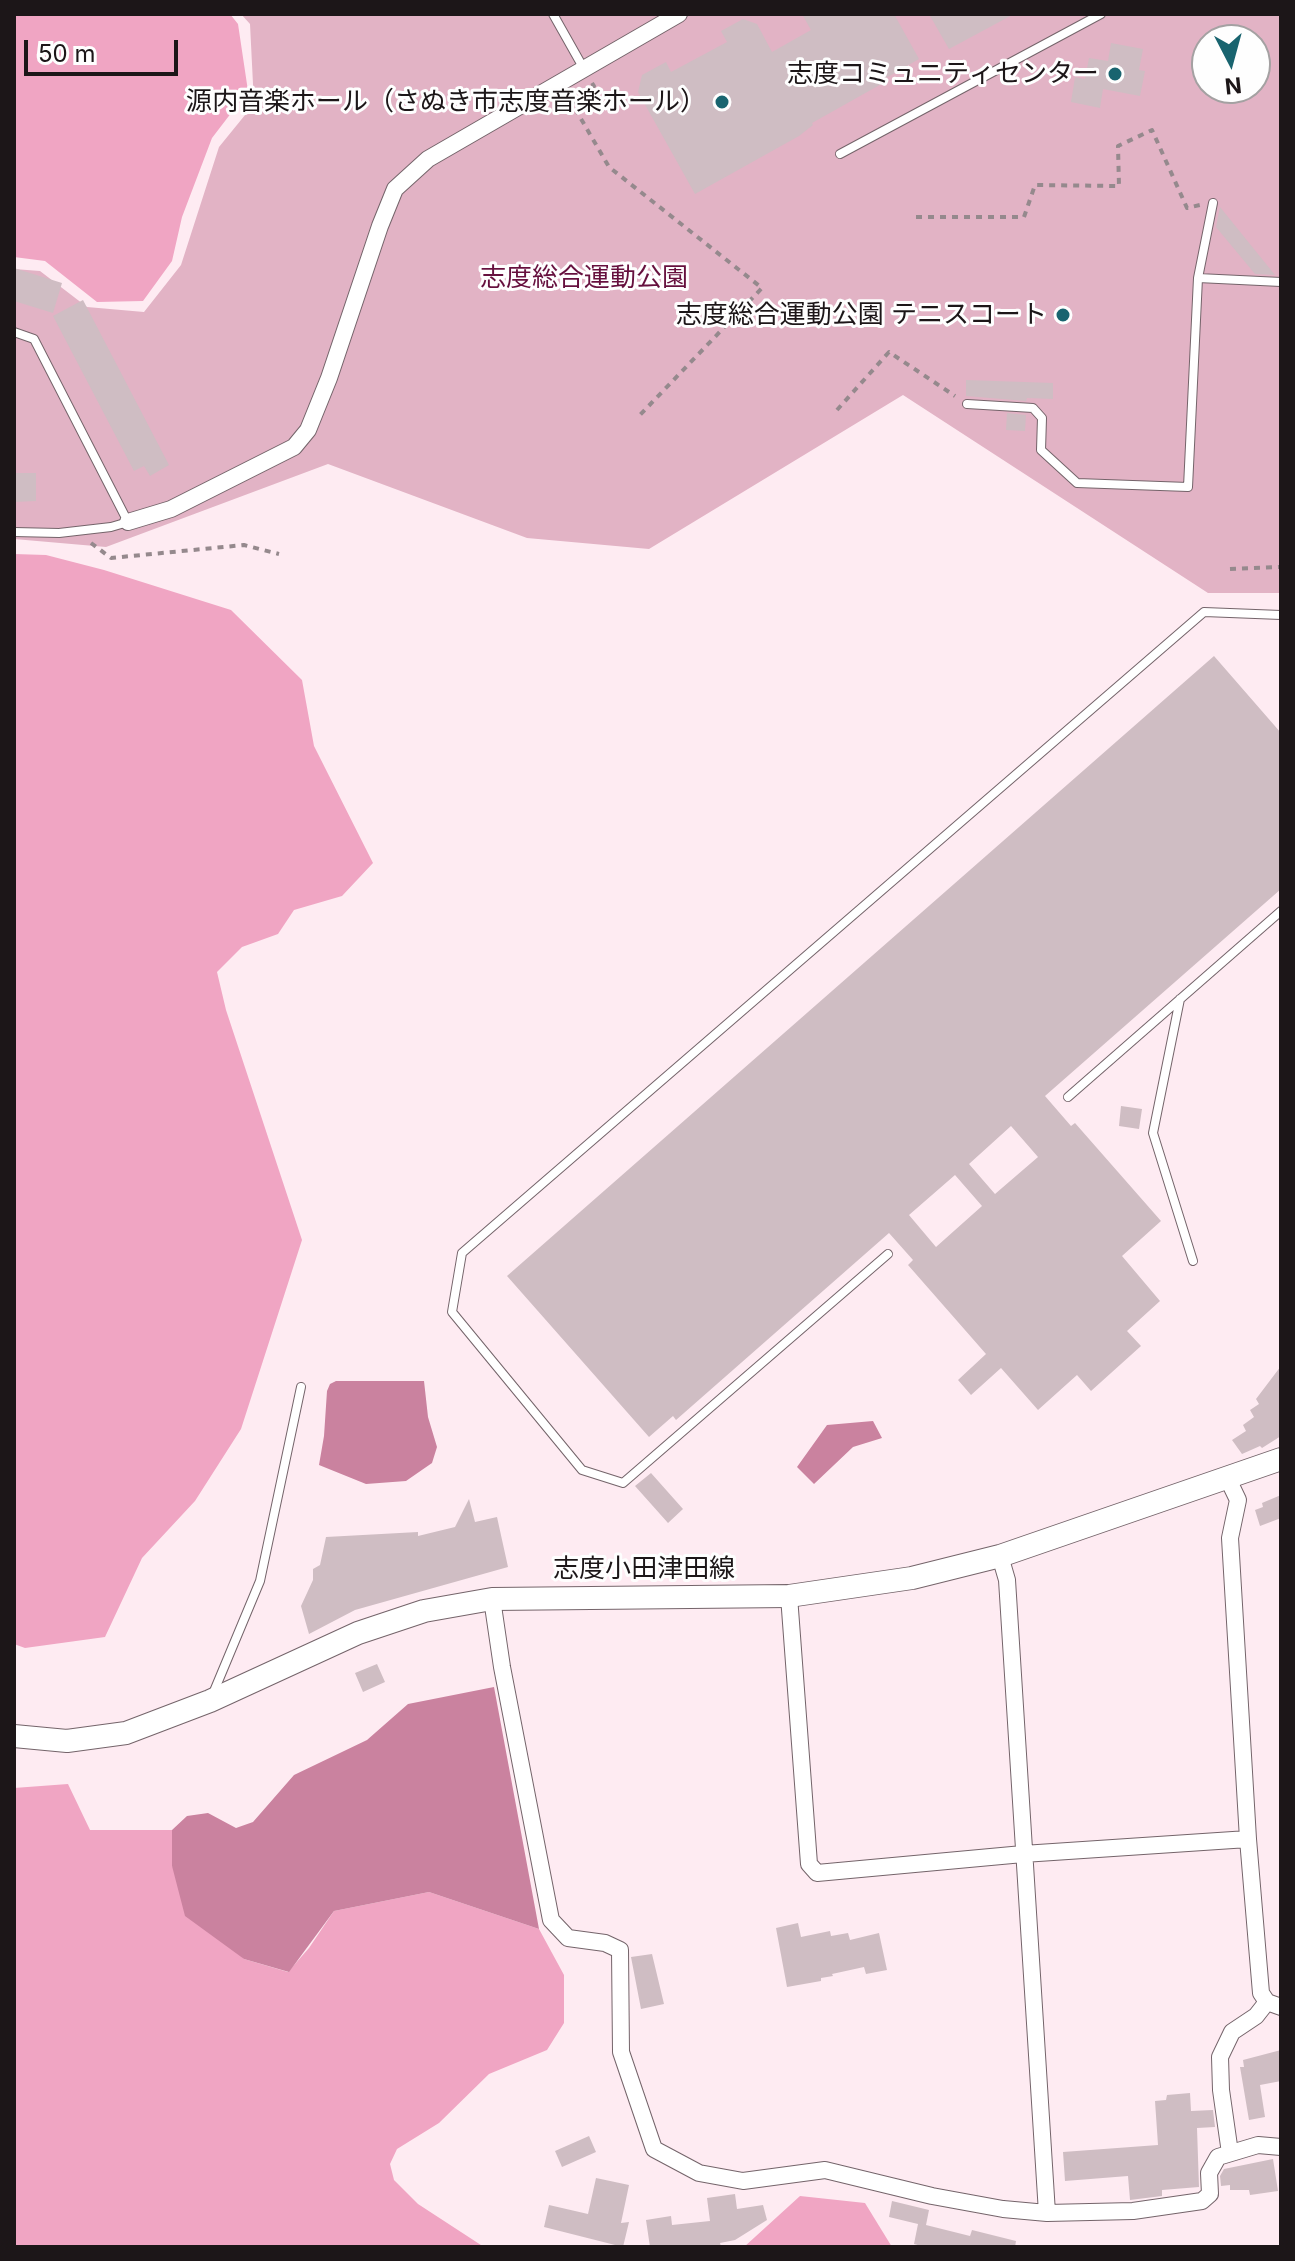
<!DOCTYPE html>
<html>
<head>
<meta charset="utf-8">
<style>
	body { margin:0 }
	#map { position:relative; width:1295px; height:2261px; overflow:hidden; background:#feebf2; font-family:Inter,sans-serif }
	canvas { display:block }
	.frame { position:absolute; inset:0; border:16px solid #1c1618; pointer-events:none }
	.north { position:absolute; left:1191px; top:24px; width:80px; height:80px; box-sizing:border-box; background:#fefefe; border:2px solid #a4a1a2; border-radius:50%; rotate:174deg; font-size:22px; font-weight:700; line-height:32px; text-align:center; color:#1c1618 }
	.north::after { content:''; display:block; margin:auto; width:28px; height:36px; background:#19646f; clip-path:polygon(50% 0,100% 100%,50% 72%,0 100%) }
	.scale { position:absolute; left:24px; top:40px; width:154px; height:36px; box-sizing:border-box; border:4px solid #1c1618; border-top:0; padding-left:10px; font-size:24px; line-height:28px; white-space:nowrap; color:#1c1618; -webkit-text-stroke:6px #fefefe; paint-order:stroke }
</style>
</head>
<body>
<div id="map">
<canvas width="1295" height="2261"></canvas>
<div class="frame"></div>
<div class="north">N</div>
<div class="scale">50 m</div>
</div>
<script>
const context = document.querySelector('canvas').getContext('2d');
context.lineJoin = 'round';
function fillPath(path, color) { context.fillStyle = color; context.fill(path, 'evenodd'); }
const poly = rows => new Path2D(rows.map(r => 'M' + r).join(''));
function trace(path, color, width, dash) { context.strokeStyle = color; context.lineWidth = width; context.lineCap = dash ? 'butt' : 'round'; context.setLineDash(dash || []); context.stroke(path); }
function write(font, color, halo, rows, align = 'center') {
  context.font = font + ' Inter,"Noto Sans JP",sans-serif'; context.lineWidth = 6; context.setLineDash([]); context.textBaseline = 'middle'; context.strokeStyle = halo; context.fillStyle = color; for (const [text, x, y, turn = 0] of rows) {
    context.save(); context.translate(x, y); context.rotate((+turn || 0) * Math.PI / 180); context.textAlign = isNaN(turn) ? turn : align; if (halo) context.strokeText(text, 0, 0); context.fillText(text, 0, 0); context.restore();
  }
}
fillPath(poly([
	[241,14,1281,14,1281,593,1208,593,903,395,649,549,527,538,328,464,106,547,14,539,14,269,40,271,87,307,144,312,181,265,219,147,254,104,250,24],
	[1207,40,1255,40,1255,88,1207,88]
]), '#e2b3c5');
fillPath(poly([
	[14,14,230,14,238,24,248,91,212,138,182,217,172,261,143,301,97,302,45,261,14,257],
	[14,554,46,555,104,570,231,610,302,680,314,746,373,863,342,896,294,910,278,934,242,947,217,972,226,1010,302,1240,241,1429,195,1501,142,1558,105,1637,25,1648,14,1644],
	[68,1784,90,1830,172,1830,172,1866,244,1959,288,1972,309,1948,334,1911,429,1892,539,1929,564,1975,564,2023,547,2050,489,2074,439,2123,397,2149,390,2164,394,2180,418,2204,484,2247,14,2247,14,1788],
	[800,2196,865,2203,892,2247,744,2247]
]), '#f0a5c3');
fillPath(poly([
	[336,1381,424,1381,428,1417,437,1447,432,1463,406,1481,366,1484,319,1465,324,1436,327,1391,330,1384],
	[873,1421,882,1438,853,1447,814,1484,797,1467,827,1425],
	[494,1687,539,1929,429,1892,334,1911,289,1972,244,1959,185,1916,172,1866,172,1830,187,1816,208,1813,236,1828,253,1822,294,1775,367,1740,408,1704]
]), '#ca829f');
fillPath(poly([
	[802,14,894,14,919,59,884,79,885,82,812,123,813,125,799,136,695,194,638,92,642,75,666,62,671,72,727,42,721,31,743,19,757,24,772,52,811,30],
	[929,14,1014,14,949,49],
	[1111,43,1143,49,1139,70,1145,71,1140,96,1103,89,1100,108,1071,102,1075,77,1085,79,1089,58,1108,61],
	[1220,207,1275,275,1255,274,1216,227],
	[14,268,62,283,53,313,14,301],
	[83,300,169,465,150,476,144,466,134,471,53,316],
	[966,380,1053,383,1053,399,1027,398,1026,401,966,396],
	[1007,413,1026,415,1025,431,1006,430],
	[14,473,36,473,36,501,14,502],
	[1214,656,1281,733,1281,889,1045,1096,1071,1126,1075,1123,1161,1221,1122,1256,1160,1301,1127,1331,1141,1346,1091,1391,1077,1375,1038,1410,1001,1368,971,1395,958,1380,986,1354,908,1265,913,1260,889,1233,676,1420,673,1416,649,1437,507,1276],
	[1011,1126,1038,1157,995,1194,969,1164],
	[955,1175,982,1206,936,1247,909,1215],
	[1121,1106,1142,1109,1139,1129,1119,1126],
	[1281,1366,1281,1436,1262,1448,1260,1446,1242,1454,1232,1440,1246,1431,1243,1425,1254,1417,1250,1410,1259,1404,1256,1399],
	[651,1473,683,1509,668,1523,635,1486],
	[1281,1495,1281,1518,1260,1526,1255,1510,1263,1507,1262,1503],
	[469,1499,475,1522,497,1517,508,1567,355,1610,309,1634,301,1606,313,1580,313,1569,320,1565,326,1537,418,1532,418,1536,455,1527],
	[377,1664,385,1682,363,1692,355,1673],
	[798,1923,801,1937,830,1931,831,1936,848,1933,850,1940,879,1933,887,1970,866,1974,864,1967,832,1974,833,1976,821,1978,821,1981,787,1987,776,1928],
	[652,1954,664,2004,641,2009,631,1957],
	[1281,2050,1281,2081,1260,2085,1265,2117,1249,2120,1240,2067,1244,2067,1243,2060],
	[1190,2093,1191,2111,1213,2110,1215,2127,1197,2128,1199,2187,1162,2190,1162,2196,1130,2200,1128,2176,1065,2181,1063,2152,1158,2145,1155,2101,1166,2100,1167,2095],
	[589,2136,596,2152,562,2167,555,2151],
	[1273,2159,1278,2191,1250,2195,1249,2190,1230,2190,1230,2185,1221,2186,1220,2176,1224,2169],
	[596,2178,629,2185,621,2223,629,2222,623,2247,544,2227,549,2205,588,2214],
	[735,2194,737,2209,763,2205,767,2220,735,2240,720,2243,721,2247,650,2247,646,2220,671,2216,672,2225,710,2221,707,2198],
	[892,2201,929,2210,926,2225,970,2236,972,2230,1016,2241,1015,2247,925,2247,914,2244,918,2224,889,2217]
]), '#cfbdc3');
const service = poly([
	[553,14,584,69],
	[840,154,1101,14],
	[1198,278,1281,282],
	[14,332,34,339,128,522,111,527,59,533,14,532],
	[967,404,1033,408,1042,418,1041,450,1077,483,1188,487,1198,278,1213,203],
	[1180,999,1153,1133,1193,1261],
	[1068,1097,1281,911],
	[888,1254,623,1483,582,1470,452,1312,462,1253,1204,612,1281,615],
	[212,1696,260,1581,301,1387]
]);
const minor = poly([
	[128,522,171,509,294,447,308,430,329,378,380,226,395,189,428,159,679,14],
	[1227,1477,1238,1500,1230,1538,1248,1839,1261,1993,1267,2002],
	[1000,1556,1007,1580,1047,2213],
	[789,1596,809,1864,817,1873,1023,1854,1248,1839],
	[492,1599,502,1667,551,1920,568,1938,605,1943,620,1950,621,2052,654,2149,699,2173,743,2181,825,2170,932,2196,1003,2209,1047,2213,1133,2211,1202,2201,1210,2194,1209,2173,1218,2157,1258,2145,1281,2147],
	[1230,2153,1221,2090,1220,2057,1232,2032,1256,2016,1267,2002,1281,2007]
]);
const secondary = poly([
	[14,1736,67,1741,126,1733,210,1701,358,1633,424,1611,492,1599,789,1596,912,1578,1000,1556,1281,1459]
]);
trace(service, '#74646a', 10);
trace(minor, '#74646a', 18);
trace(secondary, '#74646a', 24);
trace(poly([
	[592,83,594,86,573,105,609,167,762,288,638,417],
	[916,217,1024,217,1035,185,1119,186,1118,146,1152,130,1187,208,1200,205],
	[837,410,889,352,955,396],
	[91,543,111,558,244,545,279,554],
	[1230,569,1281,567]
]), '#95898d', 4, [6, 6]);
trace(service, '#fff', 8);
trace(minor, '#fff', 16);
trace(secondary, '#fff', 22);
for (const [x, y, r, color] of [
	[1115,74,8,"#19646f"],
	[722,102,8,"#19646f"],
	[1063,315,8,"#19646f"]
]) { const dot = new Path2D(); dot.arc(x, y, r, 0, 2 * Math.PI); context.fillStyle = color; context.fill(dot); trace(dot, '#fefefe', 3); }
write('26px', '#1c1618', '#fefefe', [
	["志度コミュニティセンター",1099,74],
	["源内音楽ホール（さぬき市志度音楽ホール）",706,102],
	["志度総合運動公園 テニスコート",1047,315]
], 'right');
write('26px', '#66103e', '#fefefe', [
	["志度総合運動公園",584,278]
]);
write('26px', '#1c1618', '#fefefe', [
	["志度小田津田線",644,1569]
]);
</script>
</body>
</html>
